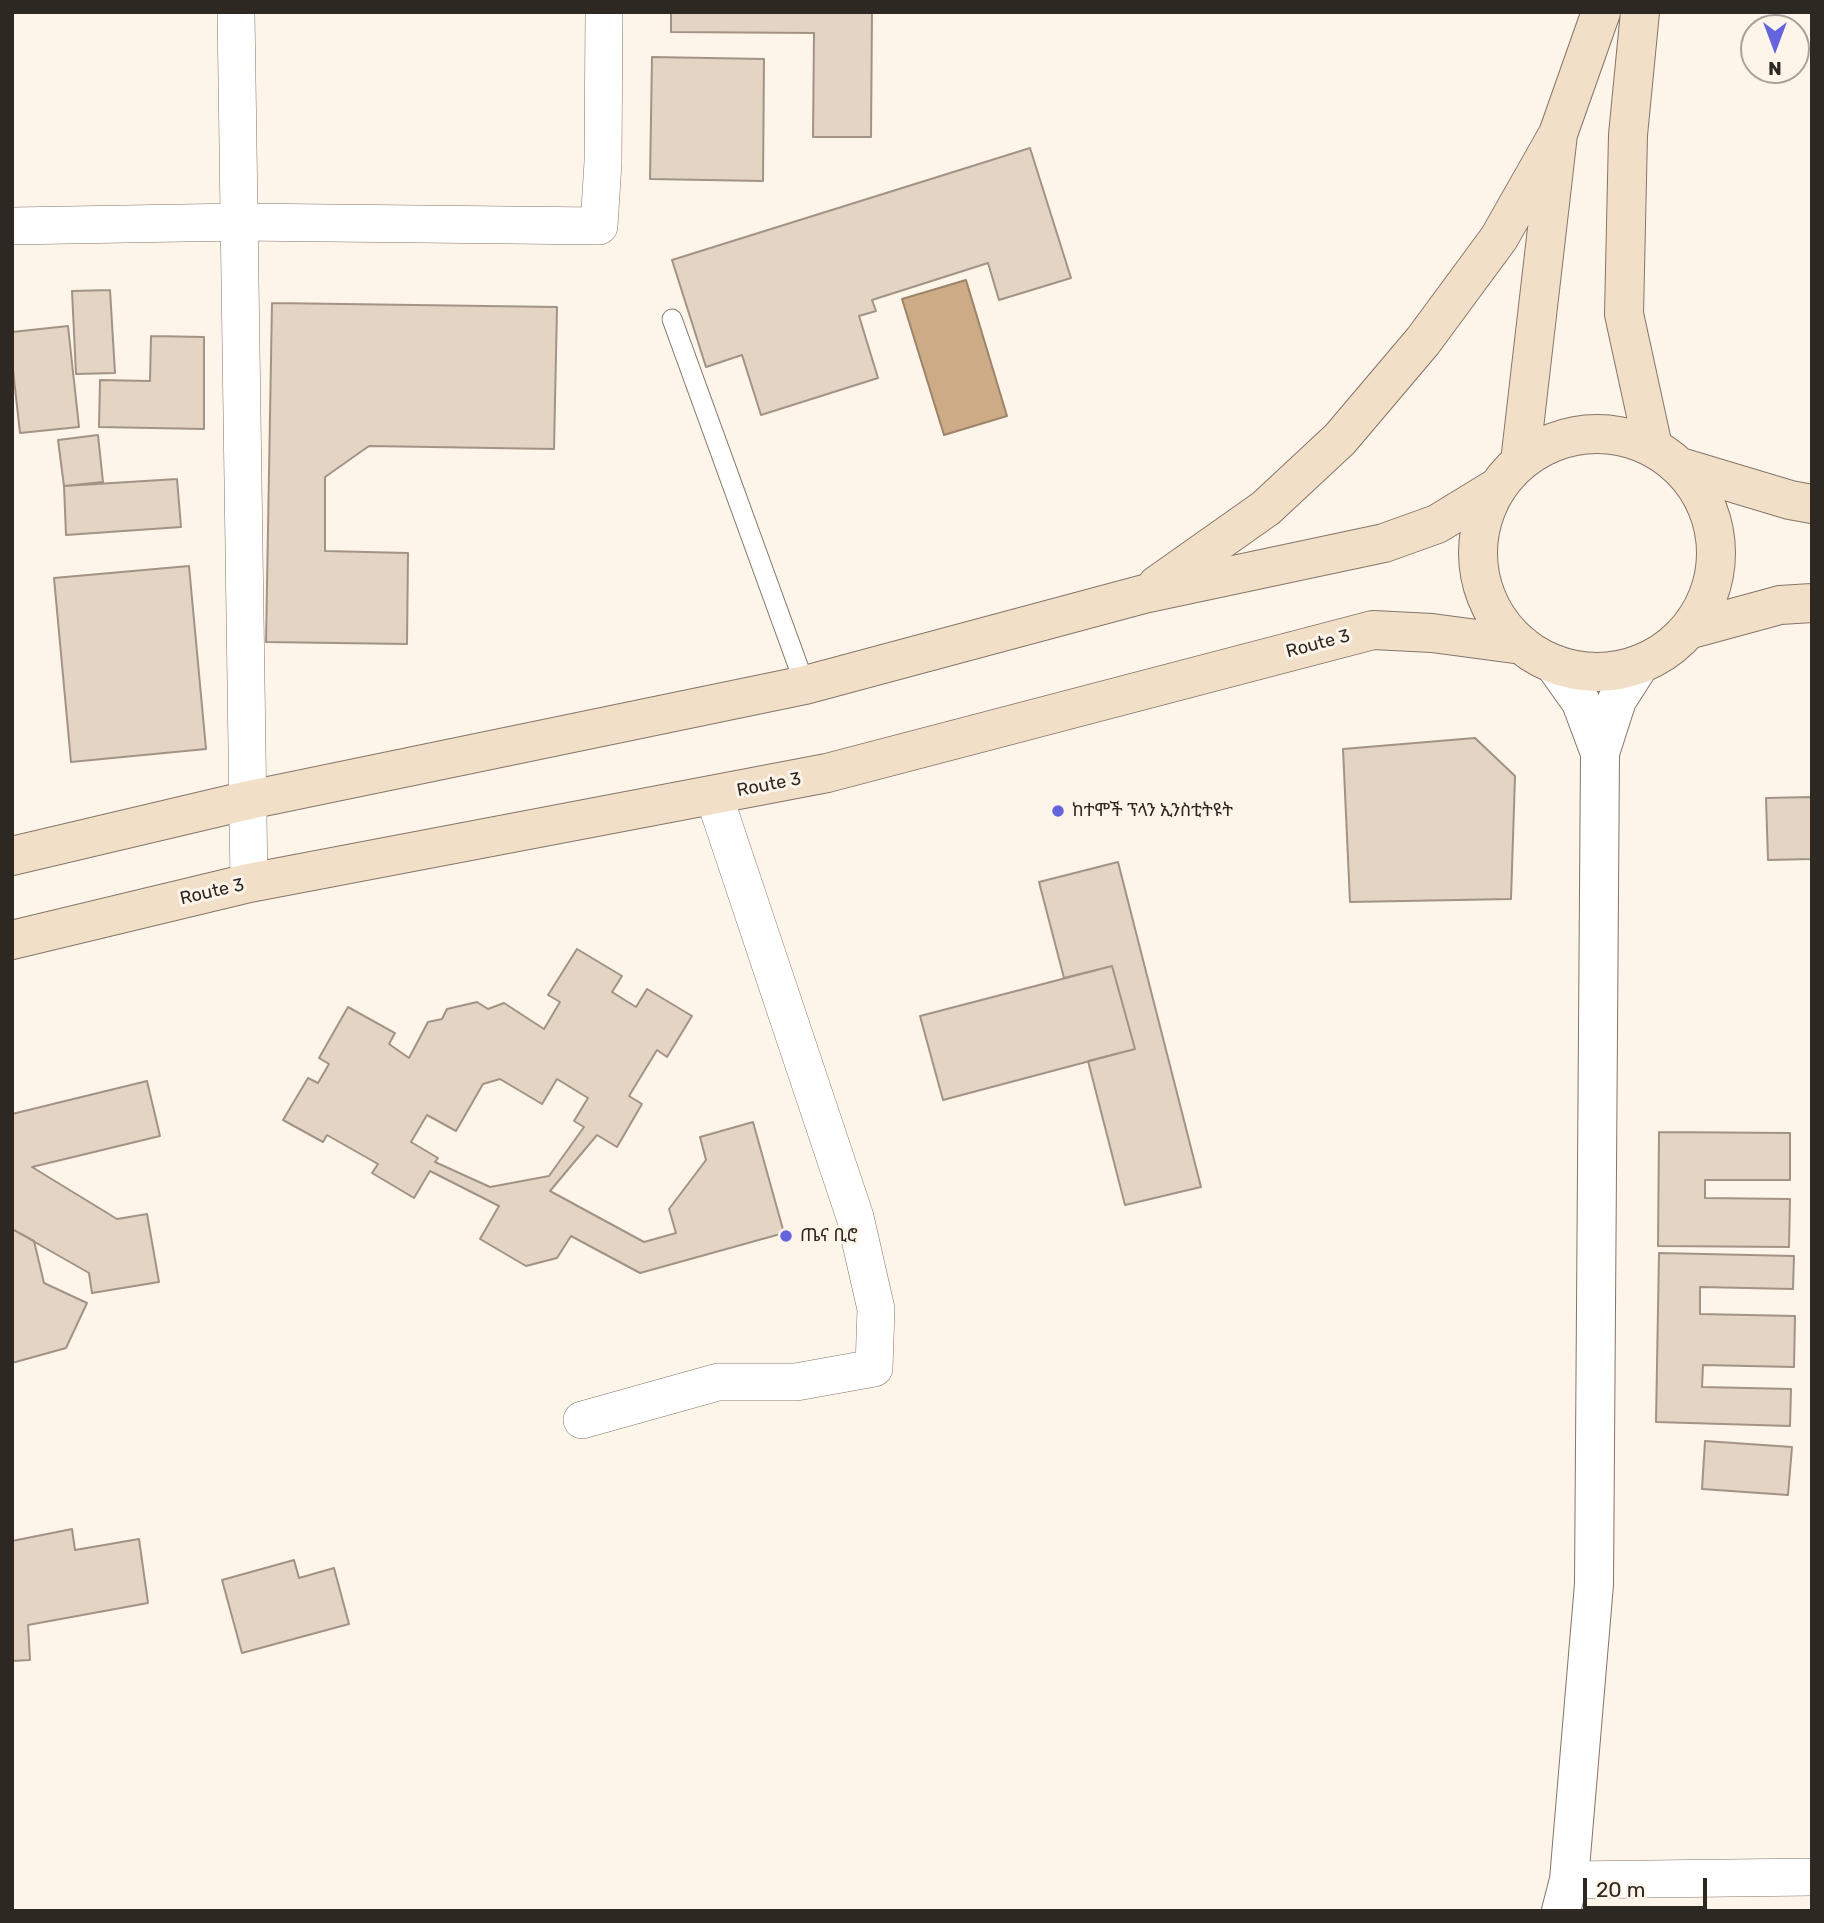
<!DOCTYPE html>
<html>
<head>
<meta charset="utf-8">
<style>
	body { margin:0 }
	#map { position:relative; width:1824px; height:1923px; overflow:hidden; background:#fdf4ea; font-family:Rubik,sans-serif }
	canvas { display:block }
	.frame { position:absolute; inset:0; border:14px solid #2e2822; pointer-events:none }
	.north { position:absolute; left:1740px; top:14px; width:70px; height:70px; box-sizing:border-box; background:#fdf4ea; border:2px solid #aaa29a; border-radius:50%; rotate:180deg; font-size:19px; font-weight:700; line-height:28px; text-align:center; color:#2e2822 }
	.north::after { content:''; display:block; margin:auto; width:24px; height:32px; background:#6465de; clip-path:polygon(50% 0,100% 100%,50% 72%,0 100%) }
	.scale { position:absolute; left:1583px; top:1878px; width:124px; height:32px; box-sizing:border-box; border:4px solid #2e2822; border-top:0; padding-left:9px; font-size:21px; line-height:24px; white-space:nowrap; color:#2e2822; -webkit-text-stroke:5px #fdf4ea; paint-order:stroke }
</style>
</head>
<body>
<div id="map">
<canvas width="1824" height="1923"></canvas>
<div class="frame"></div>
<div class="north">N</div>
<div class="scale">20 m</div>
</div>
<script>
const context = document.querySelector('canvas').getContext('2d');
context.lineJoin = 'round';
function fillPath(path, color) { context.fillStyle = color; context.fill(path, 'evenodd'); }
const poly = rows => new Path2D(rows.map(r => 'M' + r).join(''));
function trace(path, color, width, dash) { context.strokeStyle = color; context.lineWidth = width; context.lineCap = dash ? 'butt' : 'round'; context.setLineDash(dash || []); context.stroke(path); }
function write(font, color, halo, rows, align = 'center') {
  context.font = font + ' Rubik,"Noto Sans Ethiopic",sans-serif'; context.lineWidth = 6; context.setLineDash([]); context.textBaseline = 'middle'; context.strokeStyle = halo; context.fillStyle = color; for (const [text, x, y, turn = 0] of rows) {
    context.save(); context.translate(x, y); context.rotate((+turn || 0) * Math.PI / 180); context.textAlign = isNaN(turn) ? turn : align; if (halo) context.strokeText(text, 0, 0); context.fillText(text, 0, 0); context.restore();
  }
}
const water = poly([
	[966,280,1007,416,944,435,902,299,966,280]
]);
fillPath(water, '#ccab86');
trace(water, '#9d8468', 2);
const building = poly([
	[671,12,872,12,871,137,813,137,814,33,671,32,671,12],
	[652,57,764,59,763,181,650,179,652,57],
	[1030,148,1071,278,999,300,988,263,872,300,876,311,859,316,878,378,761,415,742,355,706,367,672,260,1030,148],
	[110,290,115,373,76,374,72,291,110,290],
	[272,303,557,307,554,449,369,446,325,477,325,551,408,553,407,644,266,642,272,303],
	[68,326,79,427,20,433,12,361,12,332,68,326],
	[151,336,204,337,204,429,99,427,100,380,150,381,151,336],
	[98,435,103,482,64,486,58,440,98,435],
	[177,479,181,527,66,535,64,486,177,479],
	[189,566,206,749,71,762,54,578,189,566],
	[1475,738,1515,776,1511,899,1350,902,1343,749,1475,738],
	[1812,797,1812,859,1768,860,1766,798,1812,797],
	[1118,862,1201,1187,1125,1205,1088,1061,1135,1049,1112,966,1064,978,1039,882,1118,862],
	[577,949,622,976,612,992,636,1007,647,989,692,1016,667,1057,657,1050,629,1096,642,1104,617,1147,597,1135,550,1191,644,1242,676,1233,669,1209,706,1160,700,1137,753,1122,784,1233,640,1273,571,1236,557,1258,526,1266,480,1239,499,1206,430,1171,414,1198,372,1173,378,1164,327,1135,323,1142,283,1120,308,1078,318,1083,329,1064,319,1058,348,1007,395,1033,389,1044,409,1058,428,1022,442,1019,447,1009,477,1002,488,1009,504,1003,544,1029,560,1002,548,995,577,949],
	[500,1079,542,1104,557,1079,588,1098,574,1121,584,1127,549,1176,490,1187,435,1162,438,1158,411,1142,427,1115,456,1131,483,1084,500,1079],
	[1112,966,1135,1049,943,1100,920,1016,1112,966],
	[147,1081,160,1136,32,1167,117,1219,147,1214,159,1282,92,1293,89,1273,12,1229,12,1114,147,1081],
	[1659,1132,1790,1133,1790,1180,1705,1180,1705,1198,1790,1199,1789,1247,1658,1246,1659,1132],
	[12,1229,34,1241,44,1283,87,1303,66,1348,12,1363,12,1229],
	[1659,1253,1794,1256,1793,1289,1700,1287,1700,1314,1795,1316,1794,1367,1703,1365,1702,1387,1791,1389,1790,1426,1656,1422,1659,1253],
	[1705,1441,1792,1447,1788,1495,1702,1489,1705,1441],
	[72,1529,75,1550,139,1539,148,1603,28,1625,30,1660,12,1661,12,1541,72,1529],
	[294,1560,299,1578,334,1568,349,1624,242,1653,222,1580,294,1560]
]);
fillPath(building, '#e3d4c4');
trace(building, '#a29385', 2);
const service = poly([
	[672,319,805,685]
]);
const minor = poly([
	[236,12,249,883],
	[12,226,240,222,599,226,603,162,604,12],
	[582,1420,718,1382,796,1382,874,1368,876,1309,855,1217,714,796],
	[1569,1880,1812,1877]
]);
const tertiary = poly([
	[1554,664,1581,702,1600,753],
	[1561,1911,1569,1880,1594,1584,1600,753,1617,700,1640,664]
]);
const secondary = poly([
	[1640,12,1628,135,1624,314,1653,447],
	'1478 553a119 119 0 1 1 238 0a119 119 0 1 1-238 0Z',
	[1520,462,1558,134,1601,12],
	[1680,467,1790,500,1812,504],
	[1157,585,1266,508,1340,439,1423,341,1499,238,1558,134],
	[1688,630,1780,605,1812,603],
	[12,856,249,800,805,685,1144,594,1384,543,1437,524,1496,488],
	[12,940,249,883,827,773,1373,630,1432,633,1522,645]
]);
trace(service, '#847668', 21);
trace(minor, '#847668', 38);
trace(tertiary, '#847668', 40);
trace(secondary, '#847668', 40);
trace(service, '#fff', 19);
trace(minor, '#fff', 37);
trace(tertiary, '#fff', 38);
trace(secondary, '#f2dfc7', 38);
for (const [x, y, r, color] of [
	[1058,811,7,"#6465de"],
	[786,1236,7,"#6465de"]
]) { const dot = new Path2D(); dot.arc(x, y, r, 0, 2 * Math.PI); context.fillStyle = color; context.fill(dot); trace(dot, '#fdf4ea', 2.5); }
write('18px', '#2e2822', '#fdf4ea', [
	["Route 3",1318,644,-15],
	["Route 3",769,785,-11],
	["Route 3",212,892,-13]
]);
write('18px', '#2e2822', '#fdf4ea', [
	["ከተሞች ፕላን ኢንስቲትዩት",1072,811],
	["ጤና ቢሮ",800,1236]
], 'left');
</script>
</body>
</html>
